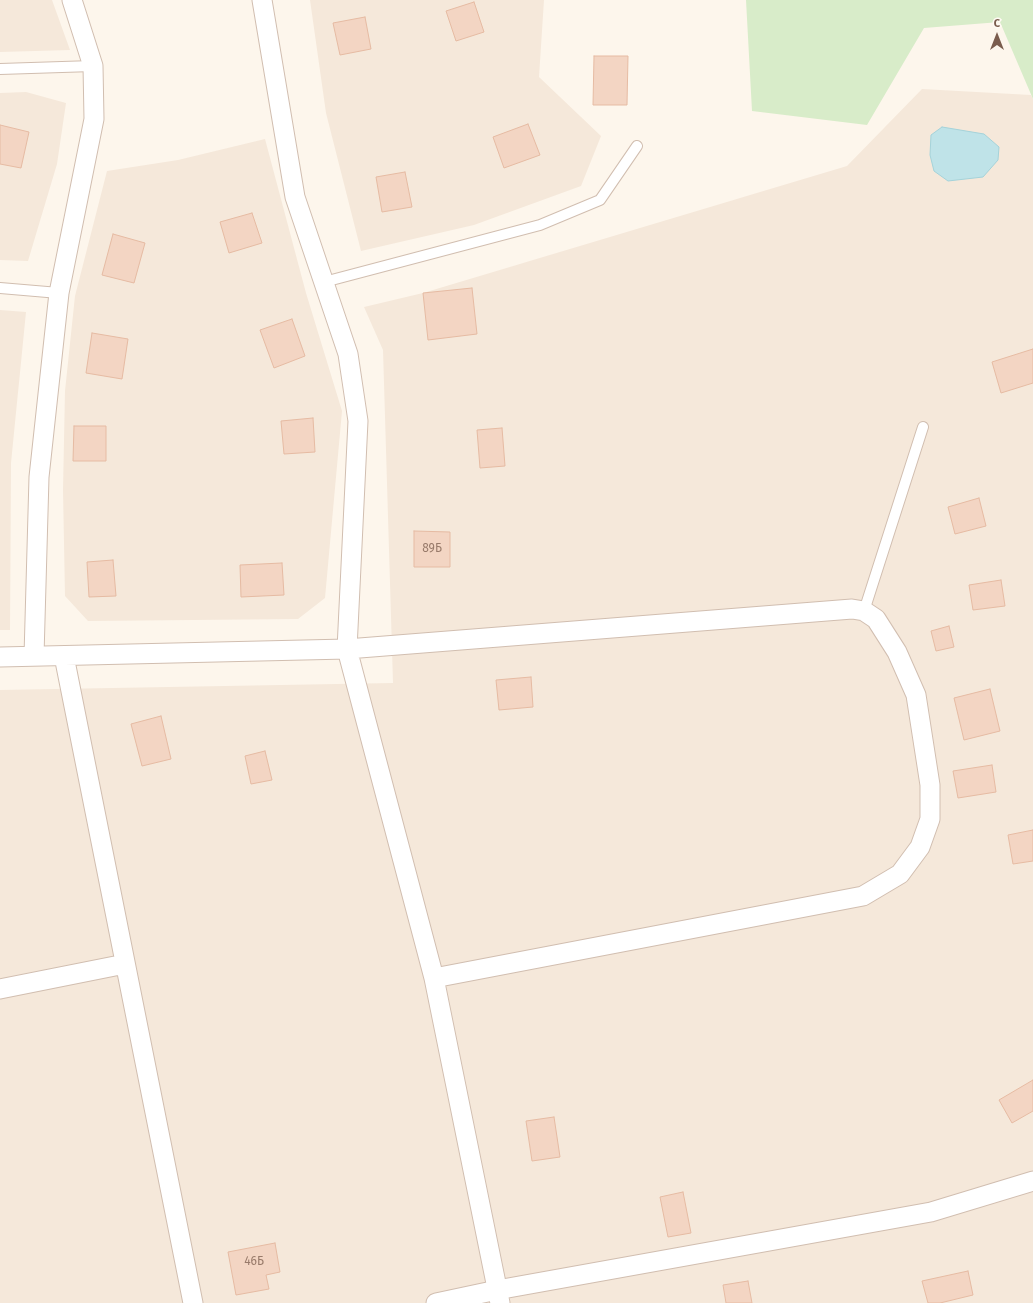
<!DOCTYPE html>
<html>
<head>
<meta charset="utf-8">
<style>
	body { margin:0 }
	#map { position:relative; width:1033px; height:1303px; overflow:hidden; background:#fdf6ec; font-family:"Fira Sans",sans-serif }
	canvas { display:block }
	.north { position:absolute; left:977px; top:16px; width:40px; height:40px; -webkit-text-stroke:3px #fffaf3; paint-order:stroke; rotate:0deg; font-size:11px; font-weight:700; line-height:16px; text-align:center; color:#7a5c4d }
	.north::after { content:''; display:block; margin:auto; width:14px; height:18px; background:#7a5c4d; clip-path:polygon(50% 0,100% 100%,50% 72%,0 100%) }
</style>
</head>
<body>
<div id="map">
<canvas width="1033" height="1303"></canvas>
<div class="north">С</div>
</div>
<script>
const context = document.querySelector('canvas').getContext('2d');
context.lineJoin = 'round';
function fillPath(path, color) { context.fillStyle = color; context.fill(path, 'evenodd'); }
const poly = rows => new Path2D(rows.map(r => 'M' + r).join(''));
function trace(path, color, width, dash) { context.strokeStyle = color; context.lineWidth = width; context.lineCap = dash ? 'butt' : 'round'; context.setLineDash(dash || []); context.stroke(path); }
function write(font, color, halo, rows, align = 'center') {
  context.font = font + ' "Fira Sans",sans-serif'; context.lineWidth = 3; context.setLineDash([]); context.textBaseline = 'middle'; context.strokeStyle = halo; context.fillStyle = color; for (const [text, x, y, turn = 0] of rows) {
    context.save(); context.translate(x, y); context.rotate((+turn || 0) * Math.PI / 180); context.textAlign = isNaN(turn) ? turn : align; if (halo) context.strokeText(text, 0, 0); context.fillText(text, 0, 0); context.restore();
  }
}
fillPath(poly([
	[0,0,52,0,70,50,0,52],
	[310,0,544,0,539,77,601,136,581,186,474,225,361,251,326,113],
	[922,89,1031,95,1033,99,1033,1303,0,1303,0,690,393,683,383,350,364,307,423,293,847,166],
	[26,92,66,103,57,164,28,261,0,260,0,93],
	[265,139,306,293,342,411,325,598,298,619,88,621,65,596,63,490,65,391,75,296,107,171,178,160],
	[0,310,26,312,11,463,10,630,0,630]
]), '#f5e8da');
fillPath(poly([
	[746,0,1033,0,1033,99,1000,22,924,28,867,125,752,111]
]), '#d8ecc9');
const water = poly([
	[942,127,984,134,999,147,998,160,983,177,948,181,934,171,930,155,931,135,942,127]
]);
fillPath(water, '#bfe3e8');
trace(water, '#a5d3da', 1);
const building = poly([
	[474,2,484,32,456,41,446,11,474,2],
	[365,17,371,49,340,55,333,23,365,17],
	[594,56,628,56,627,105,593,105,594,56],
	[528,124,540,155,504,168,493,137,528,124],
	[0,125,29,132,21,168,0,164,0,125],
	[405,172,412,207,382,212,376,177,405,172],
	[252,213,262,243,229,253,220,222,252,213],
	[113,234,145,243,134,283,102,275,113,234],
	[472,288,477,334,428,340,423,293,472,288],
	[292,319,305,356,274,368,260,330,292,319],
	[92,333,128,339,122,379,86,373,92,333],
	[1033,349,1033,383,1001,393,992,362,1033,349],
	[313,418,315,452,284,454,281,421,313,418],
	[74,426,106,426,106,461,73,461,74,426],
	[502,428,505,466,480,468,477,430,502,428],
	[979,498,986,526,955,534,948,507,979,498],
	[414,531,450,532,450,567,414,567,414,531],
	[113,560,116,596,89,597,87,562,113,560],
	[282,563,284,595,241,597,240,565,282,563],
	[1001,580,1005,606,973,610,969,585,1001,580],
	[949,626,954,647,936,651,931,631,949,626],
	[531,677,533,707,499,710,496,680,531,677],
	[990,689,1000,731,964,740,954,698,990,689],
	[161,716,171,759,142,766,131,724,161,716],
	[265,751,272,780,251,784,245,756,265,751],
	[992,765,996,792,958,798,953,771,992,765],
	[1033,830,1033,861,1013,864,1008,835,1033,830],
	[1033,1080,1033,1111,1012,1123,999,1100,1033,1080],
	[554,1117,560,1157,532,1161,526,1121,554,1117],
	[683,1192,691,1233,668,1237,660,1197,683,1192],
	[275,1243,280,1272,266,1275,269,1289,236,1295,228,1252,275,1243],
	[968,1271,973,1295,940,1303,928,1303,922,1281,968,1271],
	[748,1281,752,1303,726,1303,723,1285,748,1281]
]);
fillPath(building, '#f3d5c3');
trace(building, '#e6bba3', 1);
const lane = poly([
	[0,69,93,66],
	[324,282,540,225,600,200,637,146],
	[0,288,59,293],
	[864,611,923,427]
]);
const street = poly([
	[262,0,295,197,348,354,358,421,347,649,434,978,500,1303],
	[34,656,39,477,59,293,94,119,93,66,72,0],
	[64,656,193,1303],
	[0,657,347,649,852,609,864,611,876,619,897,652,916,695,930,785,930,819,920,847,900,874,863,896,434,978],
	[0,989,125,964],
	[436,1303,497,1290,931,1212,1033,1181]
]);
trace(lane, '#d1beb0', 12);
trace(street, '#d1beb0', 21);
trace(lane, '#fff', 10);
trace(street, '#fff', 19);
write('12px', '#987a6a', null, [
	["89Б",432,549],
	["46Б",254,1262]
]);
</script>
</body>
</html>
